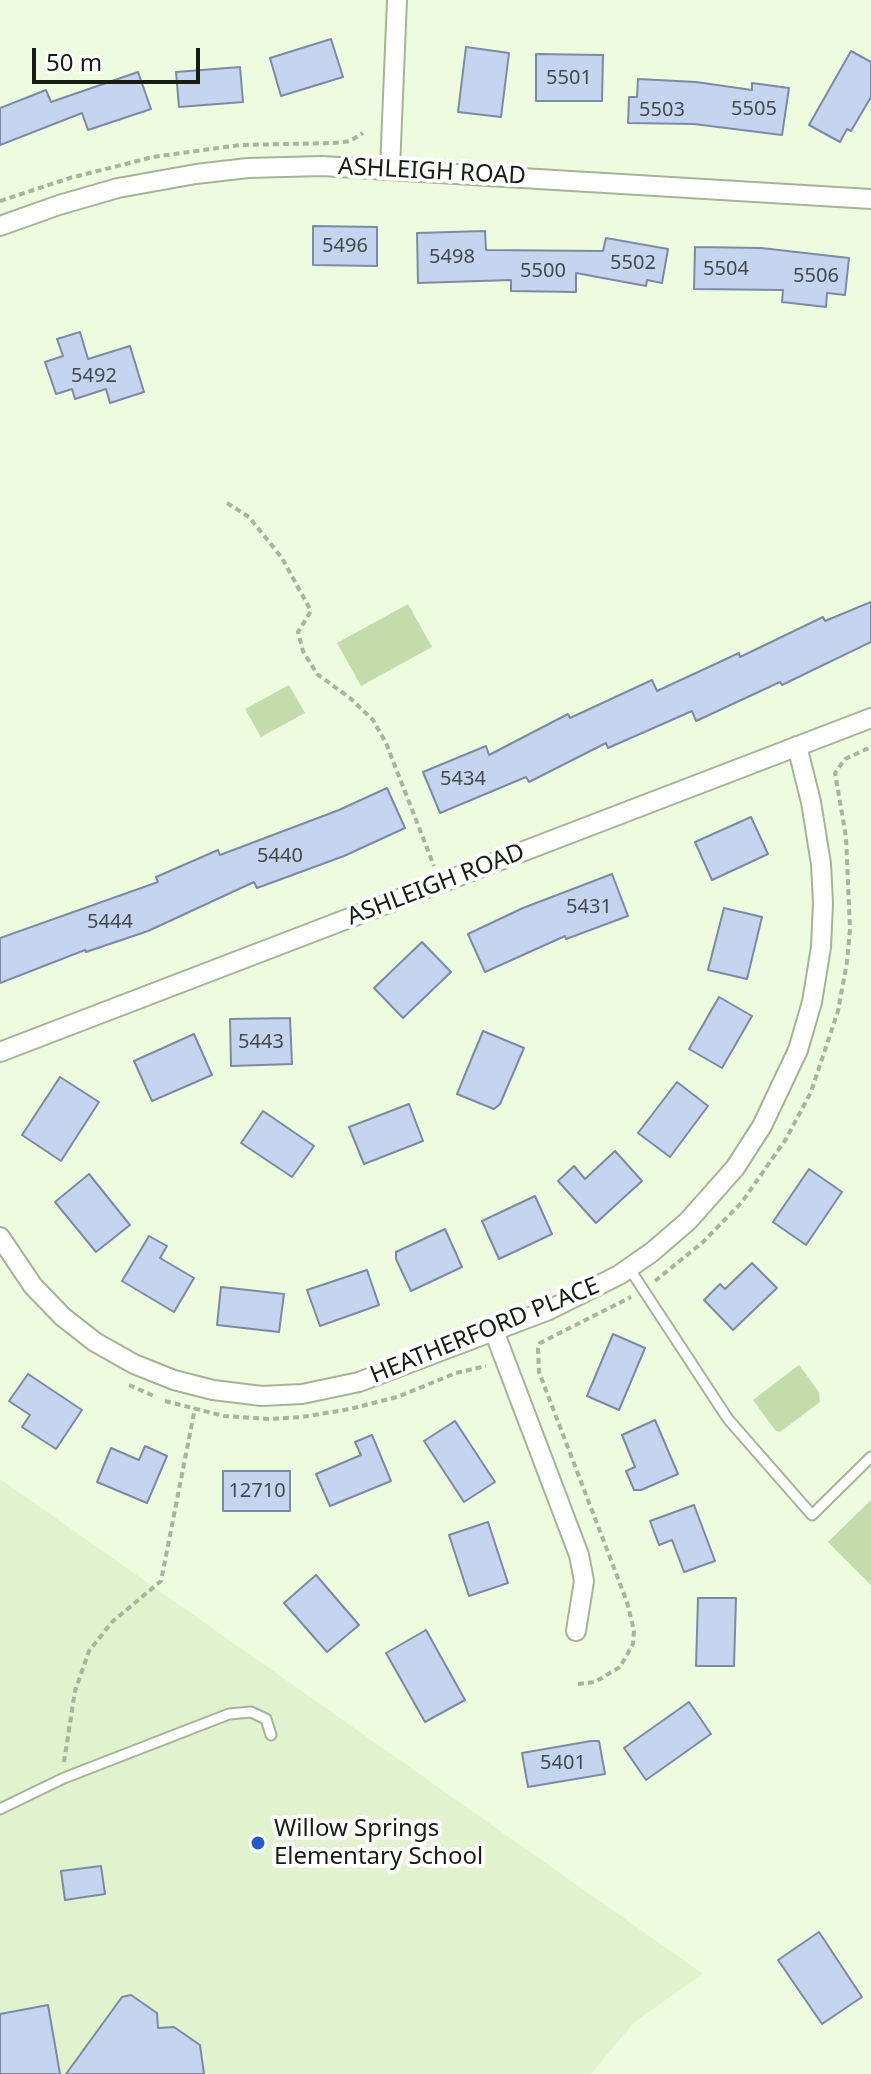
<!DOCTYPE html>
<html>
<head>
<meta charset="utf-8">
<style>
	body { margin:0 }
	#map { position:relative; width:871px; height:2074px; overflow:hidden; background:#edfbde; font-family:"Noto Sans",sans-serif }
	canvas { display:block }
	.scale { position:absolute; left:32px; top:48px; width:168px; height:36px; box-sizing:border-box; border:4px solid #181d13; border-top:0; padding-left:10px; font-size:24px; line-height:28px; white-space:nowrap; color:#181d13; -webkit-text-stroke:6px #fff; paint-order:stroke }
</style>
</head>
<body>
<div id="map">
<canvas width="871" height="2074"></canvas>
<div class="scale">50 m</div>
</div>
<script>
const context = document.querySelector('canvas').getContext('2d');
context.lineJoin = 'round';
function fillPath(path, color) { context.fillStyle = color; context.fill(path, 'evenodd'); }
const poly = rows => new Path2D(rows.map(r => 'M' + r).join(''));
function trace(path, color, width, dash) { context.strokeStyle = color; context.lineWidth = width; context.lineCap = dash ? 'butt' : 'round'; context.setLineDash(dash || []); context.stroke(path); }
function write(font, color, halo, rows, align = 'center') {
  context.font = font + ' "Noto Sans",sans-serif'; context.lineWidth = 8; context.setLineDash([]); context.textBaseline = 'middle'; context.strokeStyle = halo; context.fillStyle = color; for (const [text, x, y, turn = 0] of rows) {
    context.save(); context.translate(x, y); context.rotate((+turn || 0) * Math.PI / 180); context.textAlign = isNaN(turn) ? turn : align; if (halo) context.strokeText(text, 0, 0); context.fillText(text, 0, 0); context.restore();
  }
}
fillPath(poly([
	[0,1479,330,1711,703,1974,634,2022,591,2074,0,2074]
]), '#e0f2ce');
fillPath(poly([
	[408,604,432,647,361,686,337,643],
	[289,685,305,713,261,737,245,709],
	[799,1365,819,1392,820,1402,780,1432,775,1430,753,1400],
	[871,1500,871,1585,828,1542]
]), '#c4dcac');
const building = poly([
	[331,39,343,77,281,96,270,58,331,39],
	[466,47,509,53,501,117,458,112,466,47],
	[851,51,871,62,871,97,851,131,847,129,840,142,809,125,851,51],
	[536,54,603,55,602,101,536,101,536,54],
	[240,67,243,102,179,107,176,72,240,67],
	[138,72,151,109,88,130,82,113,0,145,0,108,46,90,51,102,138,72],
	[638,79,696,82,752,90,752,83,789,88,782,135,694,124,628,123,629,97,637,97,638,79],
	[313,226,377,227,377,266,313,265,313,226],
	[485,231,486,250,603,251,606,238,668,249,662,283,647,280,646,286,576,273,576,292,511,291,511,280,418,283,417,233,485,231],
	[695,247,761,248,849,258,845,295,827,293,826,307,782,302,783,290,694,289,695,247],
	[80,332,88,359,130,346,144,392,110,403,106,389,75,399,72,389,56,394,45,362,63,356,57,339,80,332],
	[871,602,871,642,782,685,780,682,696,721,692,711,608,748,606,743,529,782,526,777,440,813,423,772,486,746,489,755,568,714,570,718,652,680,657,691,739,653,740,657,823,617,825,621,871,602],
	[387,788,405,828,344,856,257,888,254,882,148,931,86,952,85,950,0,983,0,938,158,882,156,877,218,850,220,855,339,810,387,788],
	[751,817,768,854,712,880,695,842,751,817],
	[612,874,628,916,566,939,565,936,485,972,468,934,523,908,612,874],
	[724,908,762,917,747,979,708,970,724,908],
	[422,942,451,972,403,1018,374,988,422,942],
	[719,997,752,1016,722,1068,689,1049,719,997],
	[290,1018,292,1064,231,1066,230,1019,290,1018],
	[483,1031,524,1048,500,1104,494,1109,457,1094,483,1031],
	[194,1034,212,1075,152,1101,134,1061,194,1034],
	[60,1077,99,1102,61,1161,22,1135,60,1077],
	[677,1082,708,1106,670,1157,638,1133,677,1082],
	[409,1104,423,1141,364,1164,349,1127,409,1104],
	[263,1111,314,1146,292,1177,241,1143,263,1111],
	[615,1151,642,1181,596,1223,558,1181,574,1166,585,1179,615,1151],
	[809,1169,842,1192,806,1245,773,1222,809,1169],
	[89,1174,130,1225,96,1252,55,1202,89,1174],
	[535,1196,552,1234,499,1259,482,1221,535,1196],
	[445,1229,462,1267,411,1291,396,1259,396,1252,445,1229],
	[149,1236,167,1246,160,1258,194,1278,174,1312,122,1281,149,1236],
	[752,1263,777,1288,733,1330,704,1300,720,1284,725,1289,752,1263],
	[367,1270,379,1305,320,1326,307,1290,367,1270],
	[221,1287,284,1294,279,1332,217,1325,221,1287],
	[613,1334,645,1348,619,1410,587,1396,613,1334],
	[28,1374,82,1410,56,1449,22,1427,30,1415,9,1401,28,1374],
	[655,1420,678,1474,641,1490,634,1490,626,1471,635,1467,622,1435,655,1420],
	[455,1421,495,1482,464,1502,424,1441,455,1421],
	[372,1435,391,1481,330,1506,316,1474,361,1455,355,1442,372,1435],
	[145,1446,167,1456,147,1503,97,1482,111,1448,139,1460,145,1446],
	[223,1471,290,1471,290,1511,223,1511,223,1471],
	[694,1505,715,1561,684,1572,672,1540,659,1545,650,1521,694,1505],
	[488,1522,508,1583,469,1596,449,1535,488,1522],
	[316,1575,359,1625,327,1652,284,1603,316,1575],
	[698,1598,736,1598,734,1666,696,1666,698,1598],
	[426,1630,465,1700,425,1722,386,1653,426,1630],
	[689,1702,711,1734,646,1780,624,1748,689,1702],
	[591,1741,599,1741,605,1774,528,1787,522,1753,591,1741],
	[101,1866,105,1894,65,1900,61,1871,101,1866],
	[819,1932,862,1997,822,2024,778,1960,819,1932],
	[131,1995,157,2013,158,2028,174,2027,200,2045,204,2074,66,2074,122,1997,131,1995],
	[48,2005,60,2074,0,2074,0,2014,48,2005]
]);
fillPath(building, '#c5d5f0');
trace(building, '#7c8aa3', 2);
const service = poly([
	[629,1268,728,1419,812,1515,871,1457],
	[0,1809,64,1778,229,1714,251,1712,266,1719,271,1735]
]);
const minor = poly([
	[390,169,397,0],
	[0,226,59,205,118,188,196,174,248,168,322,166,871,199],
	[0,1052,871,718],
	[0,1237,33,1286,63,1317,95,1342,134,1364,174,1380,213,1390,262,1396,302,1394,359,1382,549,1310,619,1275,652,1252,688,1221,735,1168,762,1126,798,1050,812,1002,821,947,823,903,821,864,811,802,797,746],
	[494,1331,579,1555,584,1581,576,1631]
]);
trace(service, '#a5b397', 13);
trace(minor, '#a5b397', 22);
trace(poly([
	[0,201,70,178,153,157,240,145,334,143,350,141,363,133],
	[227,503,249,517,282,558,311,611,298,632,303,651,317,674,350,698,373,720,386,743,434,866],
	[655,1281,703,1242,742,1202,786,1139,811,1092,838,1011,847,962,850,929,846,837,835,773,845,759,871,747],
	[129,1385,154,1396],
	[165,1401,224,1416,270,1419,302,1417,350,1409,397,1397,456,1373,486,1366],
	[578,1684,595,1682,620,1667,633,1644,634,1631,627,1602,539,1372,538,1349,540,1343,550,1338,631,1297],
	[64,1762,75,1691,89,1651,112,1622,161,1581,195,1408]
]), '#a8b49d', 4, [6, 4]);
trace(service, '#fff', 9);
trace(minor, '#fff', 18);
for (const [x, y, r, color] of [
	[258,1843,8,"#245ac7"]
]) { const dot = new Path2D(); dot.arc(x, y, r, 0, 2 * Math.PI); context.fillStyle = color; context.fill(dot); trace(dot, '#fff', 3); }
write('20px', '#434b4a', null, [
	["5501",569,78],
	["5505",754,109],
	["5503",662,110],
	["5496",345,246],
	["5498",452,257],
	["5502",633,263],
	["5504",726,269],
	["5500",543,271],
	["5506",816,276],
	["5492",94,376],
	["5434",463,779],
	["5440",280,856],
	["5431",589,907],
	["5444",110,922],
	["5443",261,1042],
	["12710",257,1491],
	["5401",563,1763]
]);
write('24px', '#181d13', '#fff', [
	["ASHLEIGH ROAD",432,172,3],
	["ASHLEIGH ROAD",436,885,-21],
	["HEATHERFORD PLACE",485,1331,-22]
]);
write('24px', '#181d13', '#fff', [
	["Willow Springs",274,1829],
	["Elementary School",274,1857]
], 'left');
</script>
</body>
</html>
